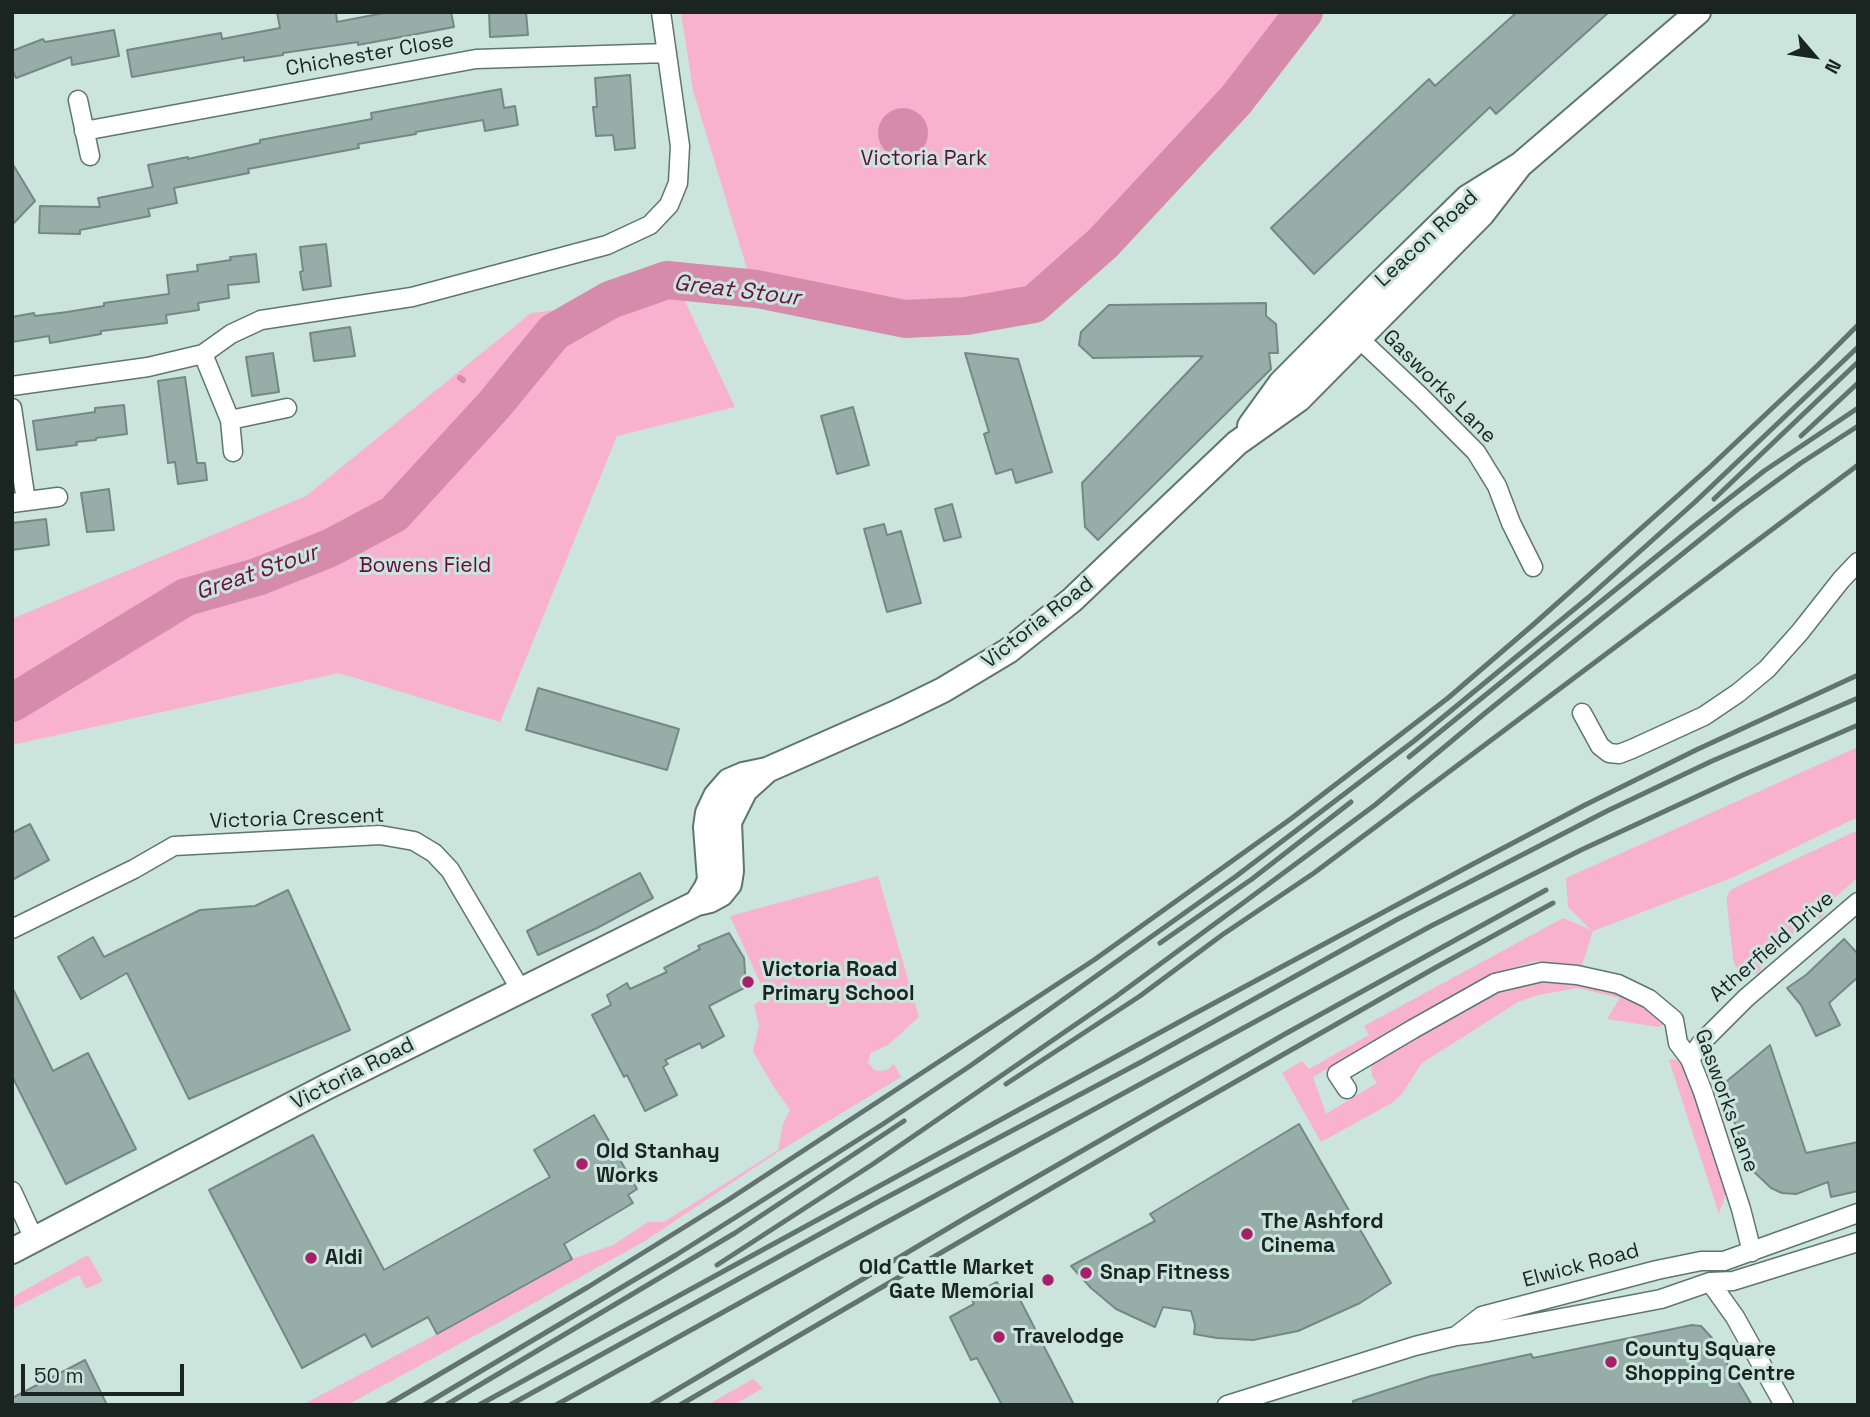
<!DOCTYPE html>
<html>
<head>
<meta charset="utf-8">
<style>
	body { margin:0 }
	#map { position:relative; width:1870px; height:1417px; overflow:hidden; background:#cbe5dd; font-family:"Space Grotesk",sans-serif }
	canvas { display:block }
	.frame { position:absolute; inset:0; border:14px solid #1a2421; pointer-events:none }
	.north { position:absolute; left:1779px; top:21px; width:70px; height:70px; -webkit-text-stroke:5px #cbe5dd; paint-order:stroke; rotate:119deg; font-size:19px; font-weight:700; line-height:28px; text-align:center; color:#1a2421 }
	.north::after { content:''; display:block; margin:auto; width:24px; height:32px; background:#1a2421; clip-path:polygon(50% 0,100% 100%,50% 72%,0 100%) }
	.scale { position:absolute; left:21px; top:1364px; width:163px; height:32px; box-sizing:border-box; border:4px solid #1a2421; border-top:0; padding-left:9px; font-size:21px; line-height:24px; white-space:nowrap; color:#1a2421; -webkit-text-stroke:5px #cbe5dd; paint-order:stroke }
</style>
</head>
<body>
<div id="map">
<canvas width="1870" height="1417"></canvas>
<div class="frame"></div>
<div class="north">N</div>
<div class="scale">50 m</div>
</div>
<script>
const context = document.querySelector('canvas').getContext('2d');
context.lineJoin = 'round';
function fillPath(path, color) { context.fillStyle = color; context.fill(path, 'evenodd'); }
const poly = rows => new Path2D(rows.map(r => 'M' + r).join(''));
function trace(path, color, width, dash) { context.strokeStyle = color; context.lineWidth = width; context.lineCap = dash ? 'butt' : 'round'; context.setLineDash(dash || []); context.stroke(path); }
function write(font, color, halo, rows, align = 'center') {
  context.font = font + ' "Space Grotesk",sans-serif'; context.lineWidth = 6; context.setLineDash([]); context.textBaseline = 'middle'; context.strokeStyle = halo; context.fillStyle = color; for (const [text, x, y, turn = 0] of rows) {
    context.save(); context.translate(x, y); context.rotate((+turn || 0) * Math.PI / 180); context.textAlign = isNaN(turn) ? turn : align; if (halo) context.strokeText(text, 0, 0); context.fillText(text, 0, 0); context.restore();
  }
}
fillPath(poly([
	[681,12,1295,12,1282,31,1257,60,1162,163,1057,271,1033,292,1012,300,964,305,904,308,750,279,693,90],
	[682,295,735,407,617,436,500,722,339,673,12,745,12,619,306,496,531,313],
	[1858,747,1858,817,1734,877,1593,931,1582,965,1536,961,1501,971,1436,1006,1313,1077,1326,1114,1377,1083,1372,1076,1371,1067,1377,1057,1504,987,1550,976,1621,988,1668,1023,1658,1027,1607,1019,1620,998,1578,988,1538,995,1518,1002,1422,1063,1402,1094,1392,1103,1321,1142,1282,1073,1302,1061,1309,1069,1369,1035,1364,1026,1563,918,1591,930,1568,907,1566,878],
	[1858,830,1858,881,1855,880,1823,908,1825,913,1822,918,1820,919,1813,917,1760,962,1761,970,1756,974,1744,973,1739,970,1735,966,1733,958,1727,904,1727,896,1730,891,1734,888],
	[878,876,919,1017,888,1045,871,1053,868,1062,874,1070,880,1071,887,1070,894,1064,901,1077,781,1150,645,1241,498,1323,347,1405,302,1405,437,1334,572,1259,613,1245,648,1222,664,1222,778,1150,783,1124,790,1110,773,1086,753,1051,759,1026,754,1005,766,996,730,916],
	[1672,1059,1682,1062,1727,1190,1719,1214,1669,1060],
	[88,1255,103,1281,86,1289,79,1275,12,1309,12,1297],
	[753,1379,763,1388,734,1405,707,1405]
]), '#f8b2ce');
fillPath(poly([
	'878 133a25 25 0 1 1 50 0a25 25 0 1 1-50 0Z'
]), '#d78bab');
trace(poly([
	[460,378,463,380],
	[486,399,494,405]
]), '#d78bab', 6);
trace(poly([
	[12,703,186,597,257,577,330,548,394,514,494,405,554,332,610,300,667,280,757,289,905,319,966,316,1034,304,1103,243,1236,100,1304,12]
]), '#d78bab', 38);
const building = poly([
	[277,12,336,12,337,22,389,12,451,12,454,27,358,45,358,42,283,53,283,55,244,61,244,57,132,77,127,50,221,33,222,39,280,28,277,12],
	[489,12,526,12,528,35,490,37,489,12],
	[1517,12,1609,12,1496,114,1490,107,1314,274,1271,228,1429,79,1435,86,1517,12],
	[114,30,119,56,72,65,71,57,16,78,12,69,12,51,43,39,45,42,114,30],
	[630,75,635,148,615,150,613,135,596,136,593,107,597,107,595,78,630,75],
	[501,89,504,108,515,106,518,125,485,131,483,120,416,132,416,134,358,144,359,148,248,169,249,173,174,188,177,203,148,209,150,216,80,230,80,234,39,233,40,206,100,207,98,198,153,187,148,165,188,157,188,159,260,143,260,140,372,119,371,113,501,89],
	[12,163,35,201,12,225,12,163],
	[326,244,331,286,303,290,300,272,303,271,300,247,326,244],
	[256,254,259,282,228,285,229,298,198,303,199,310,166,315,167,323,101,331,101,334,50,343,49,336,12,342,12,317,34,313,35,316,67,312,104,306,104,303,169,294,167,275,198,271,197,265,231,260,230,257,256,254],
	[1266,303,1266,316,1276,324,1278,353,1269,353,1271,369,1098,540,1085,527,1082,483,1203,356,1093,358,1079,345,1081,332,1109,305,1266,303],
	[350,327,355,356,314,361,310,333,350,327],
	[273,353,279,392,252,396,246,357,273,353],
	[965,353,1018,359,1052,472,1016,483,1012,469,996,474,984,434,989,432,965,353],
	[185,377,197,463,205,463,207,480,178,484,175,462,168,463,158,381,185,377],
	[124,405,127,434,96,438,96,440,76,442,77,445,37,450,33,421,95,412,95,408,124,405],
	[853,407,869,465,837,474,821,416,853,407],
	[109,489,114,530,87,532,81,493,109,489],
	[952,504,961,537,944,541,935,509,952,504],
	[46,519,49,545,12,550,12,523,46,519],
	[884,524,887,535,901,531,921,603,887,612,864,529,884,524],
	[538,688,679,729,667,770,526,730,538,688],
	[30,824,49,860,12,880,12,833,30,824],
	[640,873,653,898,597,928,538,955,527,931,640,873],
	[288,890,350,1030,189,1099,127,973,81,999,58,957,93,937,104,957,200,910,255,906,288,890],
	[729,933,744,958,746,987,709,1006,724,1036,702,1048,700,1043,665,1060,668,1064,663,1067,677,1095,645,1111,627,1075,624,1077,592,1015,611,1005,607,995,627,983,630,989,667,972,664,968,700,949,698,946,729,933],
	[1844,939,1858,954,1858,977,1829,1003,1840,1025,1816,1036,1801,1005,1787,988,1806,975,1844,939],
	[12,987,53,1071,88,1053,136,1149,66,1184,12,1076,12,987],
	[1770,1045,1806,1153,1858,1142,1858,1191,1831,1197,1828,1182,1796,1194,1782,1193,1771,1188,1752,1170,1721,1086,1770,1045],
	[594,1115,637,1189,628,1195,633,1203,564,1244,572,1259,437,1334,428,1317,372,1347,365,1334,302,1368,209,1190,313,1135,384,1270,550,1177,534,1150,594,1115],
	[1299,1124,1391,1283,1360,1303,1298,1331,1253,1340,1217,1338,1194,1334,1195,1325,1191,1311,1163,1307,1155,1327,1116,1309,1091,1288,1071,1266,1155,1221,1150,1214,1299,1124],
	[997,1282,1002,1291,1013,1286,1074,1405,1002,1405,977,1358,971,1360,950,1317,974,1304,970,1296,997,1282],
	[1692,1325,1701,1326,1712,1338,1752,1405,1354,1405,1353,1401,1431,1376,1531,1354,1533,1358,1692,1325],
	[85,1360,107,1405,12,1405,12,1398,85,1360]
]);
fillPath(building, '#96aea7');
trace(building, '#728a82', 2);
const street = poly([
	[78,100,90,156],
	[84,131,476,59,667,53],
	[1351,331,1421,397,1476,452,1497,486,1511,523,1533,567],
	[203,354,230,420,233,452],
	[12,386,148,367,203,354,231,334,261,320,412,297,607,245,650,225,669,205,678,183,680,146,661,12],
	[12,408,26,501],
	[230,420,287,408],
	[12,503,58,497],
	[1582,713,1600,746,1609,753,1619,754,1632,749,1704,716,1738,693,1767,669,1800,632,1841,580,1858,562],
	[12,929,134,869,174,846,380,835,414,841,434,853,450,870,522,992],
	[1690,1059,1702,1042,1746,998,1858,902],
	[1347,1089,1337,1074,1413,1029,1495,983,1542,972,1577,975,1618,984,1649,999,1674,1020,1678,1043,1690,1059,1703,1092,1741,1209,1752,1252],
	[12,1191,34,1239],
	[1710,1282,1735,1317,1784,1405],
	[1456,1336,1482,1316,1657,1270,1701,1261,1724,1261,1858,1213],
	[1227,1405,1415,1346,1456,1336,1488,1332,1661,1299,1710,1282,1733,1281,1858,1242]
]);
const secondary = poly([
	[1250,426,1281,383,1376,287,1467,198,1520,165,1698,12],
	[697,903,706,889,710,880,706,827,708,813,716,796,729,781,743,775,767,770,896,713,943,690,1008,651,1072,600,1237,443,1299,399,1482,214,1520,165],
	[12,1251,326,1087,697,903,710,900,721,894,729,884,731,871,729,822,745,790,766,771]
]);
trace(street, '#5f766f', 21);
trace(secondary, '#5f766f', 28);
trace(street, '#fff', 18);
trace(secondary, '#fff', 24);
trace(poly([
	[1801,436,1858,383],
	[1714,499,1858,362],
	[1409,757,1694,526,1764,471,1858,408],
	[1160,943,1252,879,1351,802],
	[1006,1084,1140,996,1222,935,1314,873,1858,465],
	[717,1265,873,1164,1114,998,1239,906,1375,805,1484,714,1738,509,1801,463,1858,426],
	[387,1405,588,1287,728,1200,1094,960,1292,818,1448,698,1534,624,1711,466,1818,365,1858,325],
	[424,1405,676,1255,883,1124,970,1066,1235,877,1414,741,1589,597,1695,502,1858,347],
	[446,1405,735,1233,904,1121],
	[479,1405,1192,1015,1473,864,1585,805,1696,750,1858,675],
	[510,1405,876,1203,1143,1061,1396,920,1607,811,1712,761,1858,698],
	[556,1405,817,1260,1431,926,1581,850,1743,775,1858,725],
	[651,1405,967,1217,1285,1034,1546,890],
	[680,1405,1158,1126,1433,969,1553,903]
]), '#63746f', 5);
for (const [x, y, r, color] of [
	[748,982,7,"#a72069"],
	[582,1164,7,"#a72069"],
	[1247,1234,7,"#a72069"],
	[311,1258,7,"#a72069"],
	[1086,1273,7,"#a72069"],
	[1048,1280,7,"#a72069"],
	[999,1337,7,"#a72069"],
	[1611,1362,7,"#a72069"]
]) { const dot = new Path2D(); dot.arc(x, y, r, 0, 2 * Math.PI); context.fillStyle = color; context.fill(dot); trace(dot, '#cbe5dd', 2.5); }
write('21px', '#1a2421', '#cbe5dd', [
	["Chichester Close",370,55,-10],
	["Leacon Road",1427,239,-43],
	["Gasworks Lane",1439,387,45],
	["Victoria Road",1038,623,-38],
	["Victoria Crescent",297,819,-2],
	["Atherfield Drive",1772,947,-41],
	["Victoria Road",353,1074,-27],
	["Gasworks Lane",1726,1101,70],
	["Elwick Road",1581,1266,-15]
]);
write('21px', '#66093d', '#cbe5dd', [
	["Victoria Park",924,159],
	["Bowens Field",425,566]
]);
write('bold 21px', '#1a2421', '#cbe5dd', [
	["Victoria Road",762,970],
	["Primary School",762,994],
	["Old Stanhay",596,1152],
	["Works",596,1176],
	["The Ashford",1261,1222],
	["Cinema",1261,1246],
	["Aldi",325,1258],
	["Old Cattle Market",1034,1268,"right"],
	["Gate Memorial",1034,1292,"right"],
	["Snap Fitness",1100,1273],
	["Travelodge",1013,1337],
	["County Square",1625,1350],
	["Shopping Centre",1625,1374]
], 'left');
write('italic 23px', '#6b1042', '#cbe5dd', [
	["Great Stour",737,291,7],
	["Great Stour",257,573,-19]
]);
</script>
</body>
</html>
